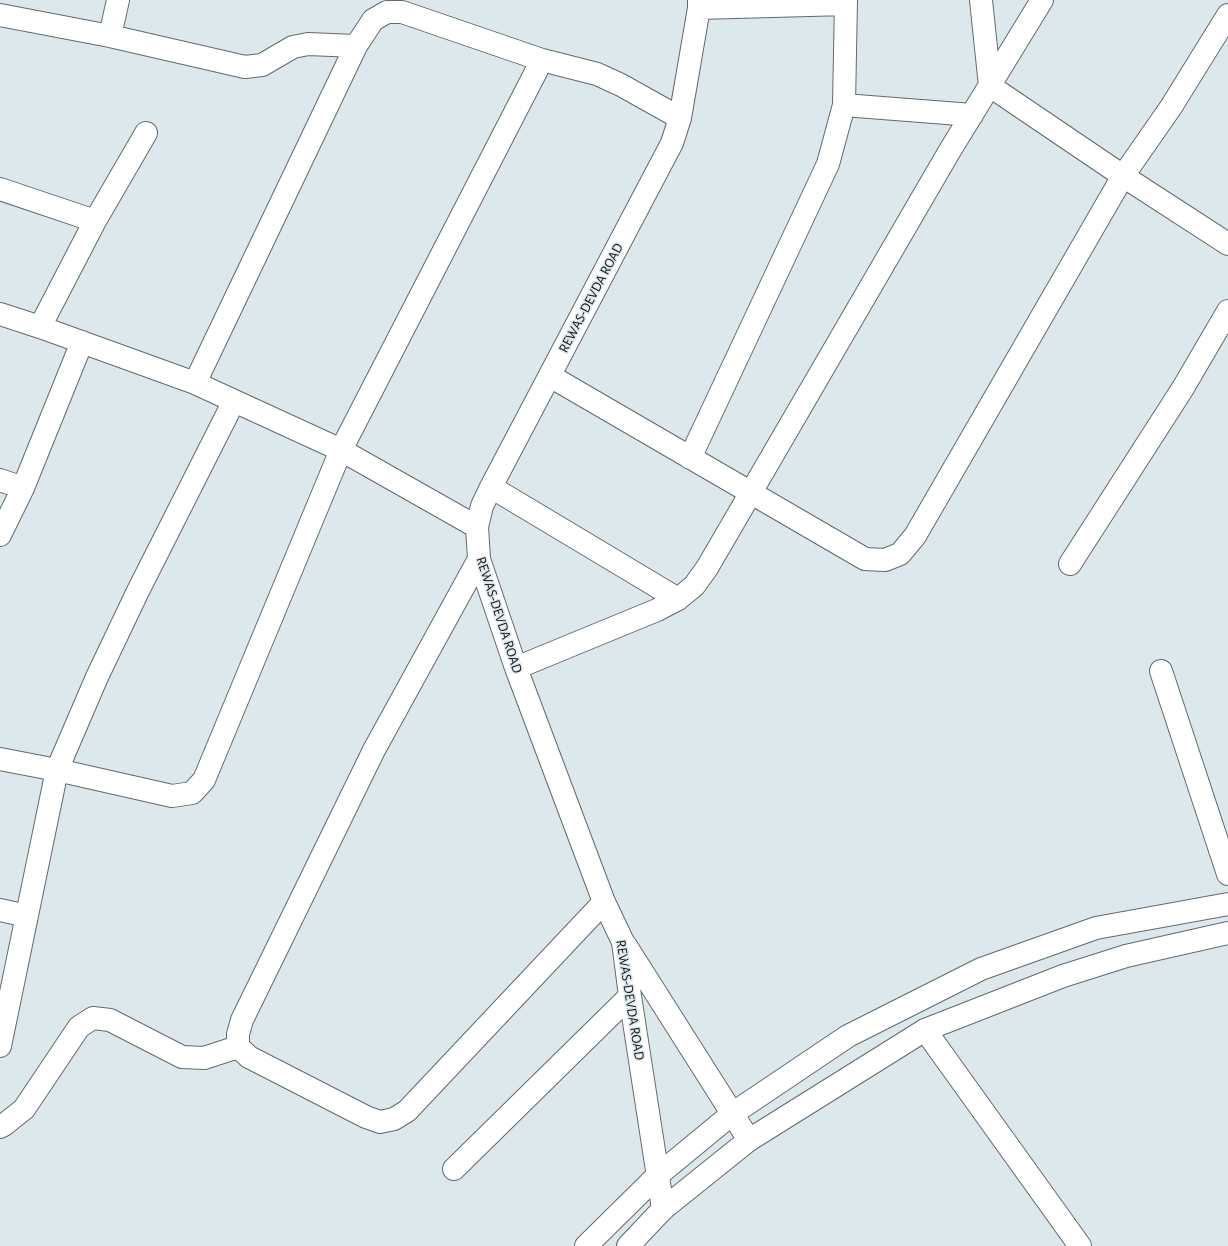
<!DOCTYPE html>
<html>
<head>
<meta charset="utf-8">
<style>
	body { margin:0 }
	canvas { display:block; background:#dde8ed }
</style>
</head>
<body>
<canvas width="1228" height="1246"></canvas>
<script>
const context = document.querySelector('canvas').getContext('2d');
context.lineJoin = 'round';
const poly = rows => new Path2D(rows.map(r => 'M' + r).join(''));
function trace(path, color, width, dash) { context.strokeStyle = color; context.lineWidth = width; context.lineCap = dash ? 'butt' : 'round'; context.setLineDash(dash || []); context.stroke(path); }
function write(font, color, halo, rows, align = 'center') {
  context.font = font + ' "Alegreya Sans",sans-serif'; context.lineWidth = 3; context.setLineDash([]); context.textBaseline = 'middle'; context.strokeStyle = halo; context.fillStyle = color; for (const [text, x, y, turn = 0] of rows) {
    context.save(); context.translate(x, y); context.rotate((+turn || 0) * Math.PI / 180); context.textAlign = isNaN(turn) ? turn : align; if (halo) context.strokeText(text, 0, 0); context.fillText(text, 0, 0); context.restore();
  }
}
const minor = poly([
	[981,0,990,86,1123,176,1228,244],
	[699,8,846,4],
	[0,15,110,36,245,67,262,65,293,47,308,44,356,46],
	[110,36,118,0],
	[844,105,972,115],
	[0,189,95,221],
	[0,314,40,327,195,383,341,450,477,527],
	[40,327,95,221,146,133],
	[550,376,865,559,885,560,900,554,915,536,1123,176,1171,107,1228,15],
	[195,383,356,46,373,20,387,12,402,12,542,60,597,74,621,85,680,118],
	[690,458,828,164,844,105,846,0],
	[0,480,23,488],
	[491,487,678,599],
	[0,535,23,488,82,342],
	[479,559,374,750,242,1020,238,1034,238,1047,249,1057,366,1117,380,1122,394,1119,407,1111,604,902],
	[1070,564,1183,388,1228,311],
	[516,668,657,610,678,599,694,586,707,568,949,152,1042,0],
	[1161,671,1228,874],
	[0,759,57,770,172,796,192,793,204,780,341,450,542,60],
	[0,910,27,916],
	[626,946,749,1140],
	[925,1030,1080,1246],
	[0,1046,57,770,97,677,138,591,234,401],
	[0,1127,4,1125,24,1109,79,1027,93,1018,110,1020,182,1057,204,1058,238,1047],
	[454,1169,630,996],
	[663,1209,630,996,623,942,604,902,516,668,479,559,477,527,482,506,491,487,672,143,680,118,699,8,699,0]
]);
const major = poly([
	[586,1246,658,1175,732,1114,848,1036,981,969,1096,928,1228,904],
	[628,1246,663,1209,749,1140,925,1030,1063,976,1126,956,1228,933]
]);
trace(minor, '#606a6e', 24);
trace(major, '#606a6e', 24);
trace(minor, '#fff', 22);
trace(major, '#fff', 22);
write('14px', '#121618', '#dde8ed', [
	["REWAS-DEVDA ROAD",591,298,-62],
	["REWAS-DEVDA ROAD",499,615,72],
	["REWAS-DEVDA ROAD",630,1000,81]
]);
</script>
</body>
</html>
